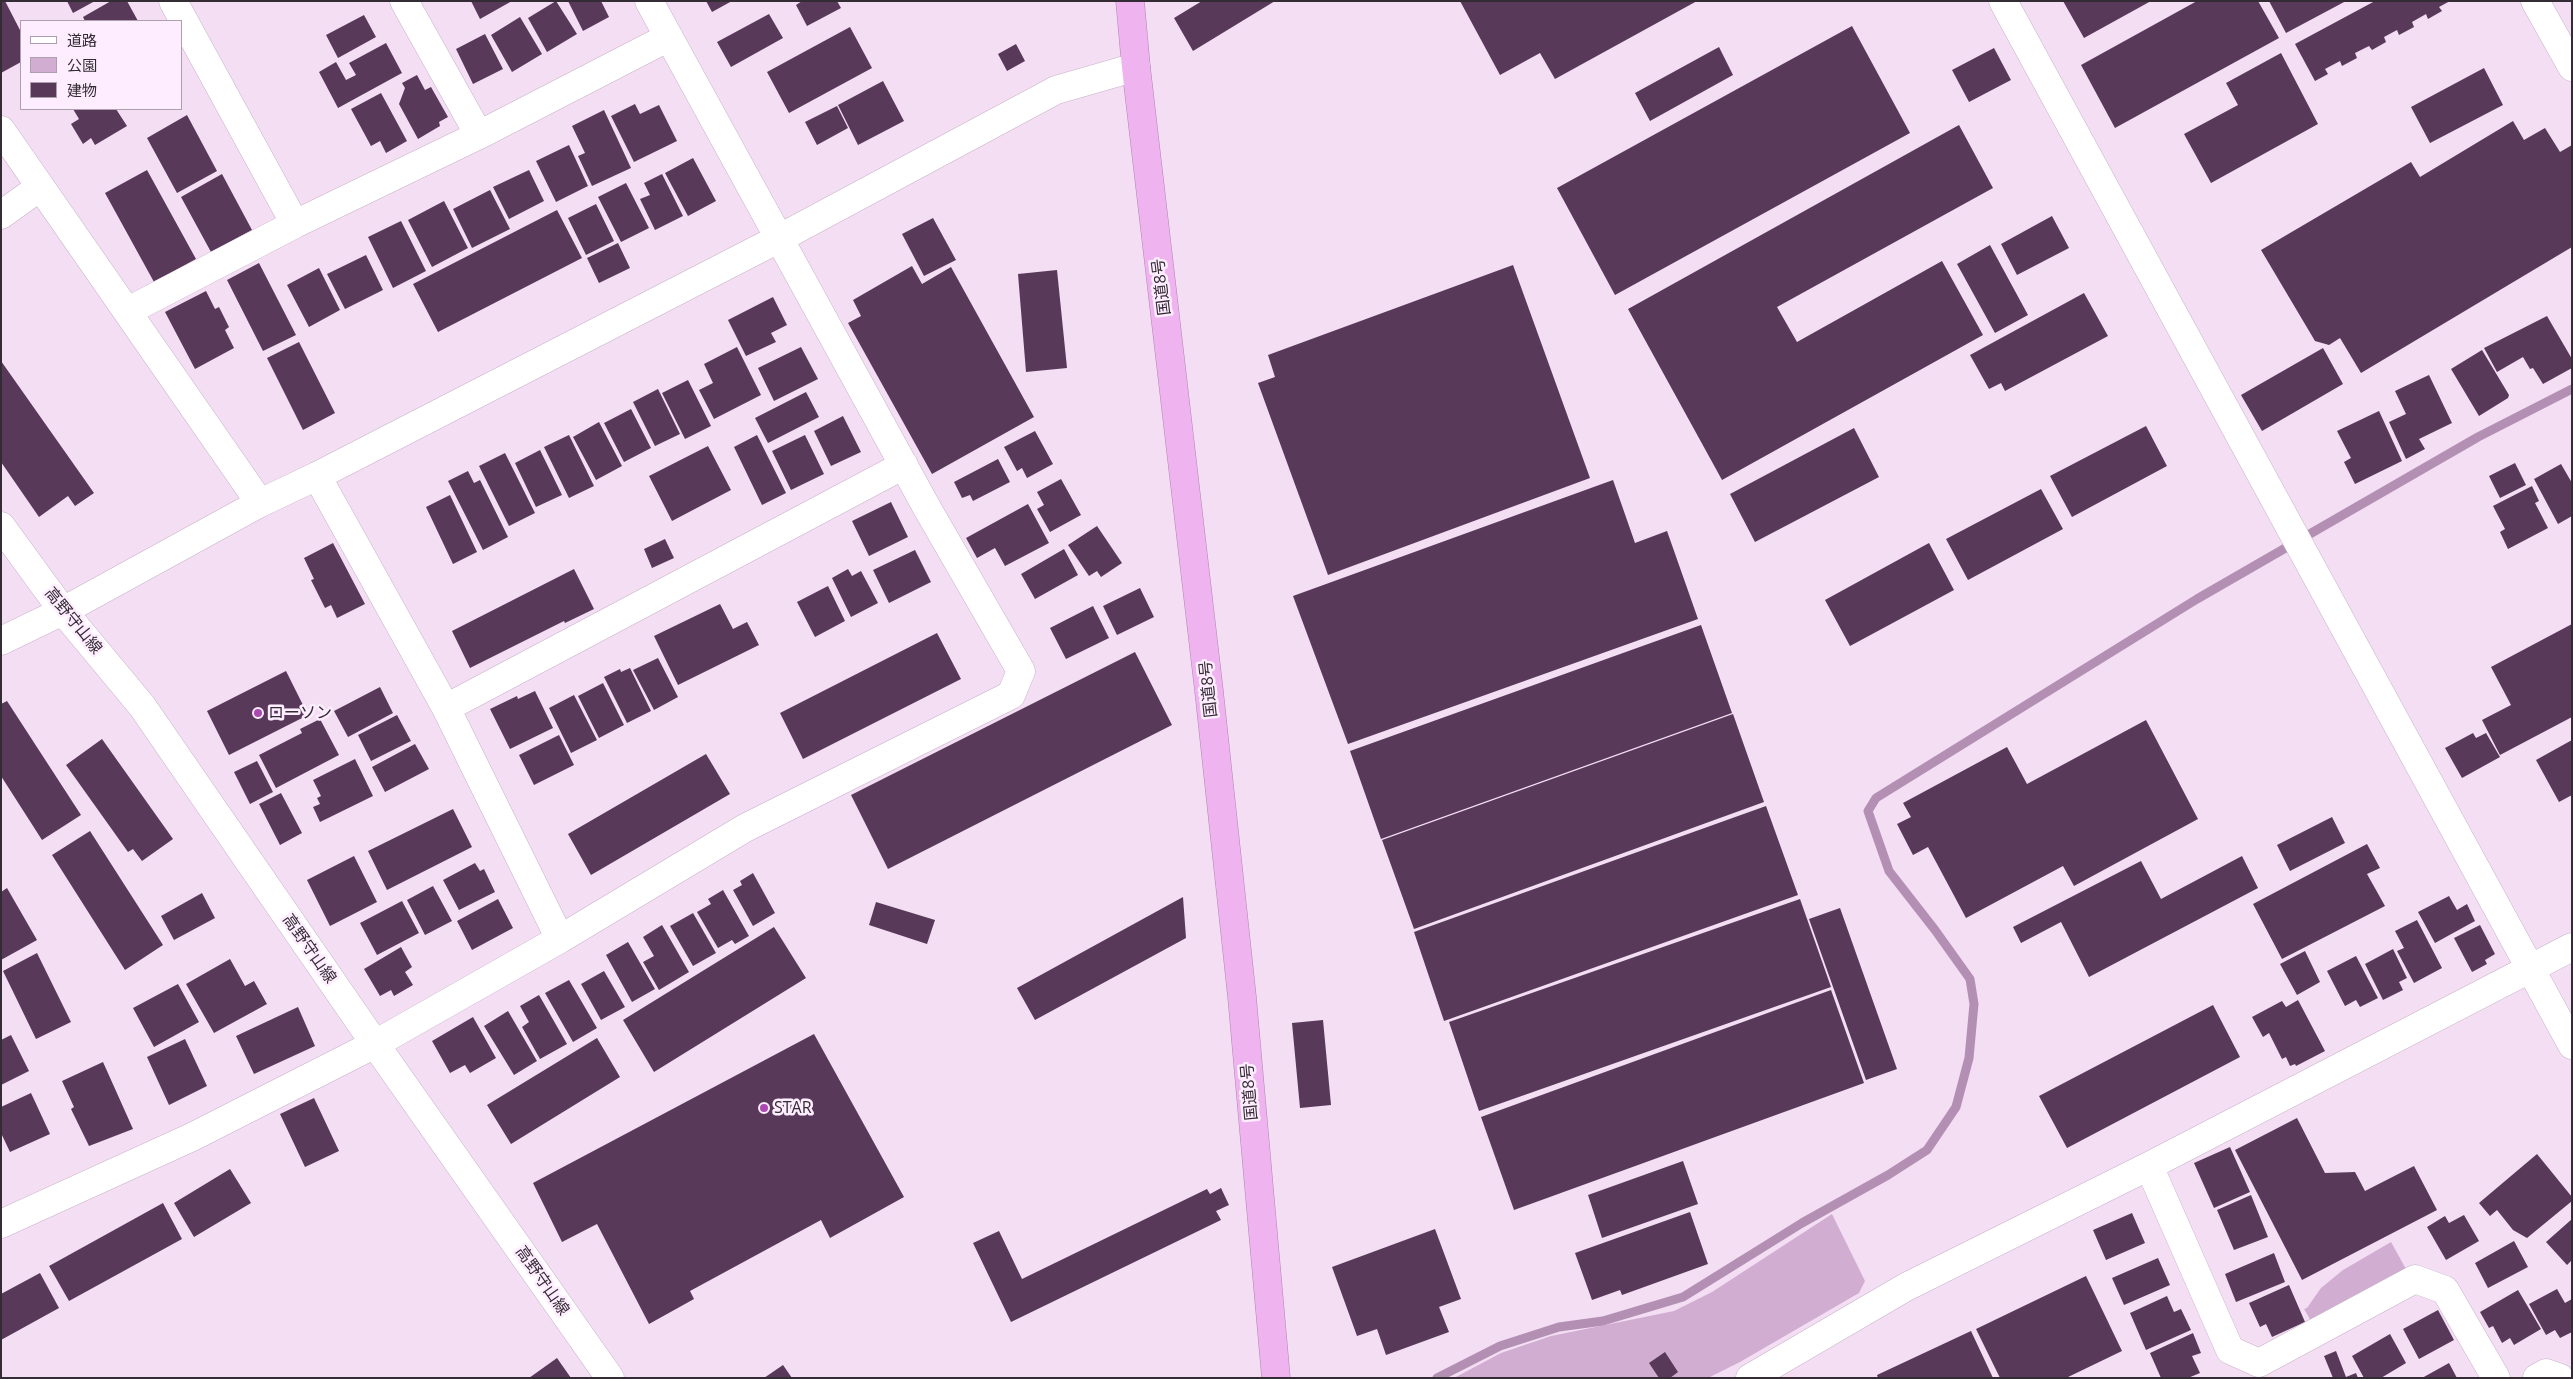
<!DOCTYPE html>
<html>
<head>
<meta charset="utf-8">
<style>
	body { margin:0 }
	#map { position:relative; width:2573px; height:1379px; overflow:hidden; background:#f3def3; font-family:"Open Sans","Noto Sans JP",sans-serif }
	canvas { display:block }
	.frame { position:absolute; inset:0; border:2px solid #342c34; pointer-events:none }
	.legend { position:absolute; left:20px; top:20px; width:162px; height:90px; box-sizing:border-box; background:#feedfe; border:1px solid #ada0ad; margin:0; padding:6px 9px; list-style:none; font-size:15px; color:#342c34 }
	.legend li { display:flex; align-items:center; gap:10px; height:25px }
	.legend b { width:25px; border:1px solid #ada0ad }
</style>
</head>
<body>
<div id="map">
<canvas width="2573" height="1379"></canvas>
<div class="frame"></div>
<ul class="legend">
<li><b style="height:6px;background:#fff"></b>道路</li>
<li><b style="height:14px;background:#d1aed1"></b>公園</li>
<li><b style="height:14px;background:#583959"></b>建物</li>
</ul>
</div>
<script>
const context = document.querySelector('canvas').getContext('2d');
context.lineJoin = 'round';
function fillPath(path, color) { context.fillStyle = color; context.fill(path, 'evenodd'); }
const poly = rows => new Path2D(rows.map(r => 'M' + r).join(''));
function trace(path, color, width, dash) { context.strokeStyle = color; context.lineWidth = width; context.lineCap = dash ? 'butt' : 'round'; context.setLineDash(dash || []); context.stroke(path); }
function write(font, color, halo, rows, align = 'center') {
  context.font = font + ' "Open Sans","Noto Sans JP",sans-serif'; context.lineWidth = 5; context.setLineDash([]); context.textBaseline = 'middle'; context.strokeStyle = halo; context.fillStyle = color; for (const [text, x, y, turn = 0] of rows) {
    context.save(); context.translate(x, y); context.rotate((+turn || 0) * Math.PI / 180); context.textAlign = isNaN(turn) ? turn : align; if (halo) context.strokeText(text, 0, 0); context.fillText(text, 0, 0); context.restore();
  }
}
fillPath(poly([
	[1832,1214,1865,1281,1859,1293,1740,1362,1708,1378,1454,1378,1501,1353,1551,1336,1674,1311,1712,1292],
	[2391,1242,2406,1269,2311,1321,2304,1309,2307,1308,2321,1288,2343,1270]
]), '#d1aed1');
trace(poly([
	[1437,1378,1500,1346,1559,1327,1603,1321,1683,1297,1802,1223,1888,1175,1927,1150,1956,1107,1969,1058,1974,1004,1970,979,1935,930,1889,871,1868,811,1876,798,2197,599,2478,437,2572,389]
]), '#b38fb4', 9);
fillPath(poly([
	[1,1,5,1,21,32,21,62,1,73],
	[67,1,95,1,73,13],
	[111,1,127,1,138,21,85,21,83,17],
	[471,1,512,1,480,19],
	[556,1,577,34,547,52,528,18],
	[568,1,601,1,609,17,583,31],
	[706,1,732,1,712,12],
	[802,1,837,1,841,8,807,26,796,5],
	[1202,1,1275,1,1193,51,1174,18],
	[1460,1,1697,1,1555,79,1540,53,1500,75],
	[2063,1,2151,1,2084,38],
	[2197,1,2258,1,2279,38,2115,128,2081,65],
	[2269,1,2346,1,2286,33],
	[2375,1,2450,1,2439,7,2442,11,2428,19,2426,14,2412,22,2414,27,2399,35,2397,30,2384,37,2386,42,2372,50,2369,46,2355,53,2357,58,2342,66,2340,61,2325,69,2328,74,2315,81,2295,44],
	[769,14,783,38,731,67,717,42],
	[364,15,376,37,338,58,326,35],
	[520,17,542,54,512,72,491,35],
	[1852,26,1910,133,1615,295,1557,188],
	[850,27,872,68,789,113,767,72],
	[485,34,503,69,473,84,456,49],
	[386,43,402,73,338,108,319,72,336,62,346,80,356,75,349,63],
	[1016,44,1025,61,1007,71,998,54],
	[1719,47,1733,75,1650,121,1635,93],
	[1994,48,2011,80,1969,102,1952,70],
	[2281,53,2318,124,2211,183,2184,134,2238,105,2226,83],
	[2484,68,2503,105,2430,143,2411,107],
	[417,75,425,90,431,87,448,117,439,122,440,126,418,139,399,104,405,88,402,83],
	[883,81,904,121,858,145,838,105],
	[381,93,407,141,386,153,380,141,371,146,351,109],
	[635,104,640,114,659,105,677,141,634,162,611,116],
	[837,106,848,128,817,145,805,122],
	[73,109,116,109,127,126,95,145,91,138,83,144,71,124,79,119],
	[604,110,631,168,592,186,578,156,585,153,572,126],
	[187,115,217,171,177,193,147,138],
	[2513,121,2524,140,2545,128,2560,152,2572,145,2572,247,2361,373,2340,338,2329,345,2315,341,2261,250,2411,162,2420,177],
	[1959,125,1993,188,1777,307,1797,342,1942,261,1983,335,1722,480,1628,309],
	[569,145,588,186,556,202,536,161],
	[693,158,716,201,688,216,665,173],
	[147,170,196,259,154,282,105,193],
	[529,170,544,201,509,219,493,187],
	[222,174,252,230,211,252,181,197],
	[662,174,683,216,655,230,640,199,650,195,644,183],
	[626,183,649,228,621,242,598,197],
	[490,190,510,229,472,248,453,209],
	[444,201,468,248,432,267,408,220],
	[596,204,614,241,586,255,568,218],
	[557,210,582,258,438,332,413,284],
	[2052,216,2069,248,2017,275,2001,244],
	[933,218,956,260,924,276,902,234],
	[401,221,426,271,393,288,368,237],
	[618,243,630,268,599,283,587,258],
	[1990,245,2028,315,1995,333,1957,264],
	[366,255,383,290,345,309,327,274],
	[259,263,296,335,263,351,227,280],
	[1513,265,1590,478,1328,575,1258,383,1275,377,1268,355],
	[912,266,922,284,951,267,1034,417,932,474,848,323,861,316,853,300],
	[319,268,340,310,309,327,287,285],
	[1057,270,1067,368,1026,372,1018,274],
	[206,291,215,309,219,307,229,327,225,330,234,348,195,369,165,312],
	[2084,293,2108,336,2005,391,2001,383,1989,389,1970,355],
	[773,297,787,325,771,333,776,342,746,356,728,320],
	[2547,316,2572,359,2572,368,2543,384,2533,368,2530,369,2523,357,2497,372,2484,348],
	[299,342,335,413,303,430,267,358],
	[737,347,761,395,714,419,699,390,713,383,704,364],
	[801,347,818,379,774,401,758,368],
	[2323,348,2343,384,2262,431,2241,395],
	[2482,350,2509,395,2508,398,2479,416,2451,369],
	[1,361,94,493,75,506,68,496,39,517,1,462],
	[2429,375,2452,423,2419,439,2425,449,2406,459,2389,422,2406,414,2395,391],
	[688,380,711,426,685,439,662,393],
	[658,389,680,434,655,446,633,402],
	[806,392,819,417,768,443,755,418],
	[631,409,651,448,624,462,604,423],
	[2379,411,2402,461,2355,484,2344,462,2351,458,2337,431],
	[843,416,861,452,831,466,814,431],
	[599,422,622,466,596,480,573,437],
	[2146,426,2167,466,2072,517,2050,476],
	[1854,428,1879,477,1755,542,1730,494],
	[1035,431,1053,464,1027,478,1022,468,1017,471,1004,447],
	[569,435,594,486,569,498,544,447],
	[757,435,786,493,762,505,734,447],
	[805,435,824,474,791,490,772,451],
	[708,446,731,490,672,521,649,476],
	[540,450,562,495,536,507,515,463],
	[505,453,535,513,509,526,479,466],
	[998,459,1010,482,973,501,970,495,962,498,954,482],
	[2515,463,2526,485,2500,498,2489,476],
	[2561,464,2572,483,2572,516,2558,524,2534,479],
	[468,471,474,483,480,480,508,537,483,550,448,481],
	[1061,479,1081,515,1050,532,1037,509,1044,505,1037,492],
	[1613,480,1635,543,1667,531,1698,619,1348,744,1293,596],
	[2532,486,2539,501,2535,503,2548,528,2508,549,2500,532,2505,529,2493,506],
	[2041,489,2063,529,1968,580,1946,539],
	[450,495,477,552,453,564,426,507],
	[891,502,908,537,869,556,852,521],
	[1028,504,1049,543,1005,566,995,548,977,558,966,538],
	[1097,526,1122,563,1101,577,1097,571,1089,576,1068,545],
	[665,539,674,558,652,568,644,549],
	[333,543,365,604,337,618,331,605,325,608,311,580,314,579,304,558],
	[1929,543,1954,590,1850,646,1825,600],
	[1064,549,1078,575,1035,599,1021,574],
	[915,550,931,582,889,603,873,570],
	[574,569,594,609,565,623,564,621,470,668,452,631],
	[848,569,852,576,861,571,878,603,851,617,832,578],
	[828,586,845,621,815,637,797,602],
	[1140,588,1154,617,1117,635,1103,606],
	[720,604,733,629,747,622,759,645,678,685,654,636],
	[1093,606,1109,638,1066,659,1050,628],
	[2572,624,2572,717,2500,755,2482,720,2511,705,2491,667],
	[1701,625,1732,713,1381,839,1350,751],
	[937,633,961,679,803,759,780,713],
	[1135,652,1172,725,888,869,851,795],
	[658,658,678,697,654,710,633,670],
	[630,668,651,711,627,723,604,677,620,669,621,672],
	[286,671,308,715,229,755,207,711],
	[603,683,624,725,599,738,578,696],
	[380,687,393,713,348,737,334,711],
	[535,691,553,728,510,749,490,709,517,696,518,699],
	[574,695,597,740,571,753,549,708],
	[7,701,81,815,42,840,1,776,1,704],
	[1733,714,1764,802,1414,929,1382,840],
	[397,715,411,741,371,761,358,735],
	[320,719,339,755,276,788,259,755,302,733,300,729],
	[2146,720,2198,819,2074,886,2063,866,1966,918,1928,847,1913,855,1897,824,1911,817,1903,803,2007,747,2027,784],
	[2473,733,2476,738,2486,733,2500,757,2462,778,2445,748],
	[559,735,574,765,534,785,519,755],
	[102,739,173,839,142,861,133,849,128,852,66,765],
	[2572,740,2572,795,2559,802,2536,760],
	[415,744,429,769,385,792,372,767],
	[706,754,730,794,591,875,568,834],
	[355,759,373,796,320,822,313,807,320,804,317,798,321,796,313,780],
	[257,761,273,792,250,804,234,772],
	[281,793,302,833,280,845,259,804],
	[1766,806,1798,895,1444,1021,1414,932],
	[453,809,472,847,387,890,368,851],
	[2332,817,2345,843,2290,871,2277,845],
	[90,831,163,945,125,970,52,855],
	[2367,844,2380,868,2367,874,2385,906,2282,959,2253,904],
	[354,856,377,902,330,926,307,880],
	[2242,856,2258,888,2089,977,2061,922,2021,943,2013,927,2141,861,2161,899],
	[475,863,480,871,484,869,495,892,459,910,443,880],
	[753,873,775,913,753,926,733,890,742,885,740,881],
	[433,886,452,921,425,935,407,900],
	[7,888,37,940,1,960,1,892],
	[723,890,749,936,735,944,732,940,718,948,697,912,711,904,708,899],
	[202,893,215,918,174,940,161,916],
	[2449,896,2457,910,2467,904,2475,921,2435,943,2418,912],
	[1183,897,1186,938,1035,1020,1017,988],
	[498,899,513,928,472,950,457,921],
	[1800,899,1831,987,1479,1111,1449,1022],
	[402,901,419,933,377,955,360,923],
	[876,902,935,920,927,944,869,925],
	[1840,908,1897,1069,1866,1080,1809,919],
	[693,913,716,953,693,966,670,926],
	[2417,920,2442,968,2414,983,2397,951,2404,948,2395,931],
	[662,925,689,972,659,990,643,962,654,956,643,937],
	[2480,925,2495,954,2485,960,2487,964,2472,972,2454,938],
	[774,927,806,978,654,1072,623,1020],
	[628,942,655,989,632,1002,606,955],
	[401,947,412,967,405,972,413,985,394,996,391,990,380,996,364,969],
	[2393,949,2407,978,2399,982,2403,990,2383,1000,2365,964],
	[2305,951,2320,982,2297,995,2280,964],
	[37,953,71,1022,36,1039,3,971],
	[2356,956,2378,998,2360,1007,2356,1000,2345,1006,2327,971],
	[230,959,245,986,254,981,267,1004,214,1033,186,984],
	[604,971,625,1007,601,1020,581,984],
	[569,980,597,1028,573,1042,545,993],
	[178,984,199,1022,154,1047,133,1008],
	[1831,990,1864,1083,1514,1210,1481,1117],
	[539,995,567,1044,540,1059,522,1027,529,1022,520,1006],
	[2298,1000,2325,1051,2296,1066,2295,1064,2290,1066,2286,1057,2282,1059,2269,1033,2263,1037,2252,1017,2282,1001,2286,1007],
	[2213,1005,2240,1057,2067,1148,2039,1096],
	[298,1007,315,1046,254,1074,236,1036],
	[508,1011,537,1061,514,1075,484,1026],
	[473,1017,496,1058,470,1073,465,1065,450,1073,432,1041],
	[1323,1020,1331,1105,1300,1108,1292,1023],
	[814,1034,904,1197,830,1238,821,1220,690,1291,694,1299,649,1324,597,1224,562,1242,533,1183],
	[11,1035,29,1071,1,1085,1,1040],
	[597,1038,620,1077,511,1144,487,1105],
	[185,1039,207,1086,169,1105,147,1057],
	[103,1062,133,1129,89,1146,71,1109,74,1107,62,1081],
	[31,1093,50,1134,10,1152,1,1133,1,1107],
	[314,1098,339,1151,305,1167,280,1114],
	[2297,1118,2325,1173,2355,1172,2365,1191,2414,1166,2437,1210,2302,1280,2235,1150],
	[2230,1147,2250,1192,2214,1208,2194,1163],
	[2537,1154,2572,1197,2572,1201,2527,1238,2513,1230,2497,1210,2490,1216,2479,1203],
	[1683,1161,1698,1204,1602,1238,1588,1195],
	[230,1169,251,1203,194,1237,174,1203],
	[1221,1188,1229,1205,1216,1211,1221,1220,1011,1322,973,1243,999,1231,1022,1279,1207,1189,1210,1194],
	[2251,1195,2268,1237,2234,1250,2217,1210],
	[163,1203,182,1239,69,1301,49,1266],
	[1690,1212,1708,1264,1622,1295,1620,1290,1592,1300,1575,1253],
	[2132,1213,2145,1243,2106,1260,2093,1230],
	[2464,1215,2479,1241,2446,1260,2427,1227,2445,1216,2449,1223],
	[2572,1219,2572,1260,2567,1265,2546,1242],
	[1435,1229,1461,1299,1439,1307,1449,1332,1386,1355,1377,1329,1357,1336,1332,1267],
	[2514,1241,2528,1267,2488,1288,2475,1263],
	[2274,1253,2285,1282,2236,1302,2225,1274],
	[2158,1258,2170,1285,2124,1305,2112,1278],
	[40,1273,59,1308,1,1340,1,1294],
	[2086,1276,2122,1351,2066,1378,2000,1378,1976,1329],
	[2289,1285,2305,1322,2272,1337,2266,1324,2260,1327,2249,1303],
	[2557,1289,2565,1303,2572,1299,2572,1332,2560,1338,2555,1330,2546,1335,2529,1304],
	[2518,1290,2541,1329,2514,1345,2510,1338,2502,1343,2493,1326,2489,1328,2480,1312],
	[2167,1296,2174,1312,2181,1309,2191,1330,2146,1350,2130,1313],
	[2438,1310,2454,1340,2419,1359,2403,1329],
	[1971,1331,1993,1378,1878,1378,1877,1375],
	[2193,1333,2201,1353,2192,1356,2200,1373,2188,1378,2161,1378,2150,1353],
	[2390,1334,2406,1363,2381,1378,2364,1378,2352,1356],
	[2336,1351,2346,1377,2356,1373,2358,1378,2333,1378,2324,1356],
	[1665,1352,1678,1372,1670,1378,1659,1378,1649,1363],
	[557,1358,571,1378,529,1378],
	[2449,1363,2457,1378,2422,1378],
	[783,1365,792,1378,764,1378]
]), '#583959');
const street = poly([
	[173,1,295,224],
	[404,1,479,135],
	[2003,1,2572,1045],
	[2535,1,2572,67],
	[1,130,260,503],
	[1,215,40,187],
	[128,311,295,224,479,135,669,37],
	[317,476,446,708,560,939],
	[446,708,904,465],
	[2149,1166,2230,1350,2259,1363,2415,1279,2445,1290,2496,1378],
	[1,1224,192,1137,375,1044,560,939,745,828,1011,695,1021,671,927,508,649,1],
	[1750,1378,1906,1287,2149,1166,2572,947],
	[2537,1378,2546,1373,2560,1378]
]);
const secondary = poly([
	[1,526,63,611,142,706,375,1044,610,1378],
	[1,641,63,611,260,503,317,476,780,238,1056,90,1136,67]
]);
const highway = poly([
	[1130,1,1136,67,1209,691,1242,997,1276,1378]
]);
trace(street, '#c7b2c7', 29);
trace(secondary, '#c7b2c7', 29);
trace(highway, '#ae84ae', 29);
trace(street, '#fff', 28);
trace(secondary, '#fff', 28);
trace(highway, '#efb3f0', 28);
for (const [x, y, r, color] of [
	[258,713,5,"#ab49b0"],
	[764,1108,5,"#ab49b0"]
]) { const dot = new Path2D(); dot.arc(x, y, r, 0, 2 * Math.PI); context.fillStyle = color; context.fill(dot); trace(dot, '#feedfe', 2); }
write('16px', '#342c34', '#feedfe', [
	["国道8号",1162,287,-97],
	["高野守山線",73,621,51],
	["国道8号",1209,689,-96],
	["高野守山線",309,949,55],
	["国道8号",1250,1092,-95],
	["高野守山線",542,1281,55]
]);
write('16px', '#342c34', '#feedfe', [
	["ローソン",268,713],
	["STAR",774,1108]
], 'left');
</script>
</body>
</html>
